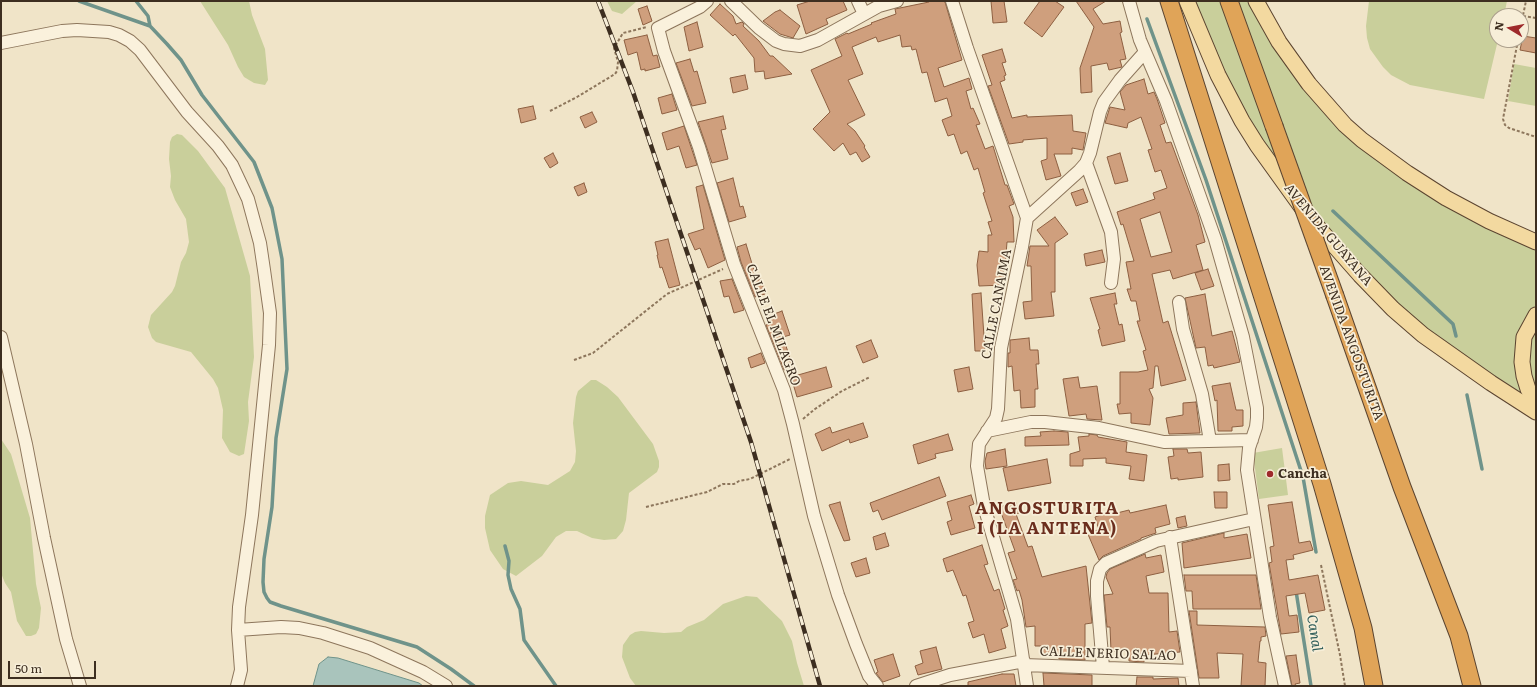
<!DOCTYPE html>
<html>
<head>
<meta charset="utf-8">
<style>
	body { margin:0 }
	#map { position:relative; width:1537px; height:687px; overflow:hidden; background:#f0e4c8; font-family:Literata,serif }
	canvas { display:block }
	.frame { position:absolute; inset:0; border:2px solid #3d2e20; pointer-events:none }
	.north { position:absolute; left:1489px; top:8px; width:40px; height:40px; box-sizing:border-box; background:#f7eed8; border:1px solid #ada18e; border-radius:50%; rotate:280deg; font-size:11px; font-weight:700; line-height:16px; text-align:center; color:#3d2e20 }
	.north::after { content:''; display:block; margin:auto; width:14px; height:18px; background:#9e2a2b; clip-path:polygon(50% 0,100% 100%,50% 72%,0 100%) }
	.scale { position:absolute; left:8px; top:661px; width:88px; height:18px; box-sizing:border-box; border:2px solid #3d2e20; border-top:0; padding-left:5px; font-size:12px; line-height:14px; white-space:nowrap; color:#3d2e20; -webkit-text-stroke:3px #f7eed8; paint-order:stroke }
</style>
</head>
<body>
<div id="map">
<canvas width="1537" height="687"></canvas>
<div class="frame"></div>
<div class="north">N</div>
<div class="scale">50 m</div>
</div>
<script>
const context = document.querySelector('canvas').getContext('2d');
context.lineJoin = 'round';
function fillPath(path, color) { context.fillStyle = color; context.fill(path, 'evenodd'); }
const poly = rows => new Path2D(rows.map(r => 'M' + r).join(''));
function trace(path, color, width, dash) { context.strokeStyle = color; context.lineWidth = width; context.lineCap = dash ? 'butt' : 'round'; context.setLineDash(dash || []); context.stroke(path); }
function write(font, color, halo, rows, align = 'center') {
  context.font = font + ' Literata,serif'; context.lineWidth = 3.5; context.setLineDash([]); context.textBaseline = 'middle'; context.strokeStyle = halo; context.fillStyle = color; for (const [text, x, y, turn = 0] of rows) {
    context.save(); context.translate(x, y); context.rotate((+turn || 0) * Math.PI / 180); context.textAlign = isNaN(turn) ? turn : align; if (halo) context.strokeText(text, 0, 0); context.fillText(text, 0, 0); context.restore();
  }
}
fillPath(poly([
	[200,1,249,1,252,15,265,49,268,80,265,85,254,83,244,77,238,67,228,45],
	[607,1,637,1,622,14,612,11],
	[1187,1,1256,1,1279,42,1385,158,1536,242,1536,412,1393,309,1257,145],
	[1369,1,1507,1,1504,16,1497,16,1497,40,1498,40,1484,99,1410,85,1391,75,1383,67,1370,49,1367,38,1366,26],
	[1514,64,1536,68,1536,106,1508,101],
	[177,134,182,135,198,151,225,188,250,276,254,357,248,402,249,421,244,454,239,456,230,452,222,438,223,410,218,388,213,379,191,352,156,342,152,338,148,327,151,315,172,292,175,286,181,262,186,253,189,242,186,219,175,200,170,187,171,176,169,159,170,142,172,137],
	[591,380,596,380,607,387,618,397,653,444,659,461,659,467,657,472,629,493,626,520,623,531,616,539,604,540,592,538,577,531,566,531,556,537,542,556,516,576,503,569,490,550,485,528,485,516,490,495,508,483,521,481,548,485,570,471,575,462,576,451,573,423,576,397,578,391],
	[1,439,11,454,30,518,36,584,41,608,39,628,36,634,31,636,26,636,17,621,11,592,5,583,1,573],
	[1282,448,1288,495,1259,499,1253,453],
	[746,596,757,597,782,621,792,641,797,663,804,686,636,686,630,678,622,657,623,645,630,635,635,632,641,631,664,633,681,632,687,627,704,620,723,604]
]), '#c9cf9b');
const water = poly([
	[328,657,338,658,419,683,423,686,313,686,319,664,328,657]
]);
fillPath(water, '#a9c4bc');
trace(water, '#6f938a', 1);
trace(poly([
	[79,1,150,26,167,44,181,60,202,95,254,162,272,208,282,259,287,369,276,438,272,507,264,559,263,582,264,592,267,598,270,602,281,606,417,647,451,669,474,686],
	[136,1,148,16,150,26],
	[1147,19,1206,180,1303,477,1316,552],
	[1333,211,1453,324,1456,336],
	[1467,395,1482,469],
	[505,546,509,561,508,575,511,589,520,609,524,640,556,686],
	[1296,591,1311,686]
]), '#6f938a', 3.5);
const building = poly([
	[810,1,843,1,847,10,826,19,828,24,806,34,797,5,810,1],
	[929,1,943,1,945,2,962,60,938,68,944,87,969,78,972,89,966,91,971,109,973,108,980,124,976,125,985,149,993,146,1005,185,1007,185,1014,204,1009,206,1013,217,1014,242,1007,242,1005,267,1003,267,1004,285,979,286,977,265,979,251,988,252,988,235,992,235,988,222,992,221,983,193,985,192,978,168,974,170,967,151,961,154,954,134,948,136,942,120,952,116,947,98,935,102,927,72,922,73,916,49,912,50,911,46,902,47,900,35,878,42,876,37,852,47,863,74,848,80,865,115,847,124,855,131,865,146,864,147,870,157,862,162,856,152,850,155,843,143,834,151,813,129,830,112,811,70,842,56,835,39,847,33,848,34,872,24,871,23,896,14,895,9,929,2,929,1],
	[991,1,1004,1,1007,22,993,23,991,1],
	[1040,1,1055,1,1064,7,1042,37,1024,23,1040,1],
	[1076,1,1106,1,1093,9,1103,24,1120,21,1122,32,1120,33,1126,59,1120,60,1122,67,1109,70,1107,63,1091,66,1092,92,1081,93,1080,68,1094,27,1076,1],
	[720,4,733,16,736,24,742,22,744,24,743,26,759,41,770,56,773,56,792,74,765,79,764,71,755,72,754,58,735,34,733,36,710,15,720,4],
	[647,6,652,21,643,25,638,9,647,6],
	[780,10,800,26,793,38,780,34,763,21,775,12,780,10],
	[697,22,703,47,689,51,684,27,697,22],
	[647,35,653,56,657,55,660,67,645,71,645,69,641,70,637,52,628,55,624,40,647,35],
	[1523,36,1536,38,1536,53,1520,50,1523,36],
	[1002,49,1006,62,1002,63,1006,75,1004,76,1005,80,1000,82,1012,118,1027,115,1027,117,1072,115,1073,131,1086,133,1083,150,1072,148,1072,154,1054,154,1061,176,1046,180,1041,161,1047,159,1047,138,1023,140,1023,142,1009,144,988,86,992,85,982,55,1002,49],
	[690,59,694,72,697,71,706,103,692,106,676,63,690,59],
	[745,75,748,89,733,93,730,78,745,75],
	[1144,79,1148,94,1154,92,1157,99,1165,123,1160,125,1166,143,1171,142,1198,215,1205,242,1196,245,1203,270,1173,279,1170,270,1152,274,1163,323,1168,321,1186,380,1161,386,1158,366,1155,366,1153,388,1149,389,1153,398,1150,425,1131,423,1131,413,1119,414,1117,404,1120,404,1120,372,1138,372,1148,370,1143,351,1146,350,1137,321,1140,321,1136,301,1131,301,1127,289,1131,289,1126,262,1134,261,1123,224,1121,225,1117,212,1155,199,1153,193,1167,188,1161,170,1155,172,1148,150,1152,149,1141,117,1128,123,1127,128,1105,123,1110,107,1125,110,1120,92,1126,85,1144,79],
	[1160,212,1172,252,1151,257,1140,219,1160,212],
	[672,94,677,110,662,114,658,98,672,94],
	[533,106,536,119,521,123,518,109,533,106],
	[592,112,597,122,585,128,580,117,592,112],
	[723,116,726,129,721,130,728,159,712,163,698,122,723,116],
	[684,126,697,165,686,168,679,146,667,150,662,133,684,126],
	[553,153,558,163,550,168,544,158,553,153],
	[1120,153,1128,181,1115,184,1107,157,1120,153],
	[733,178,740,207,743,206,746,217,729,222,717,183,733,178],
	[584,183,587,192,578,196,574,187,584,183],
	[703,185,725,260,708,268,700,248,695,250,688,234,704,229,696,187,703,185],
	[1083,189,1088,202,1076,206,1071,193,1083,189],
	[1055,217,1068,234,1055,243,1055,292,1051,292,1054,316,1025,319,1023,302,1032,301,1031,266,1027,266,1030,246,1049,246,1037,230,1055,217],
	[668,239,680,285,669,288,662,267,660,268,657,255,658,255,655,242,668,239],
	[746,244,757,280,761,279,765,294,755,297,741,262,737,247,746,244],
	[1102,250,1105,262,1086,266,1084,254,1102,250],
	[1208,269,1214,286,1201,290,1195,273,1208,269],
	[732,279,744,310,734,313,729,296,724,297,720,281,732,279],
	[981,293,985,351,975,351,972,294,981,293],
	[1115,293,1117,304,1114,304,1119,325,1122,324,1125,341,1102,346,1098,330,1100,329,1090,298,1115,293],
	[1205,294,1212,336,1232,331,1240,362,1214,368,1213,365,1208,366,1205,347,1196,348,1185,298,1205,294],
	[782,311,790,335,783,337,793,367,784,370,766,325,772,323,769,316,782,311],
	[1029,338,1030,350,1038,350,1039,364,1036,364,1038,389,1035,389,1035,407,1021,408,1020,390,1014,391,1012,366,1008,367,1008,353,1010,353,1010,340,1029,338],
	[871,340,878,357,863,363,856,346,871,340],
	[761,353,765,363,751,368,748,358,761,353],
	[826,367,832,387,797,397,791,377,826,367],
	[969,367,973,389,958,392,954,370,969,367],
	[1078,377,1080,388,1097,386,1102,420,1087,419,1086,414,1069,416,1063,379,1078,377],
	[1230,383,1236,410,1243,410,1243,426,1232,427,1232,431,1218,431,1217,400,1215,401,1212,386,1230,383],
	[1196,402,1200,433,1169,434,1166,418,1183,415,1183,403,1196,402],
	[863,423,868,437,850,443,849,439,822,451,815,434,830,427,832,433,863,423],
	[1054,431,1068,432,1069,445,1025,446,1025,437,1041,436,1040,432,1054,431],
	[948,434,953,450,935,454,936,458,918,464,913,445,948,434],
	[1089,434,1097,435,1098,437,1127,442,1126,452,1147,455,1144,481,1129,479,1131,466,1106,463,1106,458,1083,459,1083,466,1070,466,1070,454,1080,451,1078,437,1089,436,1089,434],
	[1005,449,1007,466,986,469,985,461,987,453,1005,449],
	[1173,449,1187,449,1188,453,1201,452,1203,477,1178,480,1178,478,1171,479,1168,457,1174,456,1173,449],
	[1047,459,1051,483,1008,491,1003,468,1047,459],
	[1229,464,1230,480,1218,481,1218,465,1229,464],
	[939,477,946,496,882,520,878,510,873,512,870,503,939,477],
	[1214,492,1227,492,1227,508,1215,508,1214,492],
	[971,495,974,504,969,506,975,528,951,535,947,522,952,520,947,502,971,495],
	[840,502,850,540,844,541,829,505,840,502],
	[1292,502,1299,543,1310,541,1313,550,1293,555,1294,559,1286,560,1289,580,1318,575,1325,610,1309,613,1305,593,1286,596,1289,616,1297,615,1299,632,1281,634,1269,563,1272,562,1270,547,1274,546,1268,505,1292,502],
	[1016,503,1019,513,1016,514,1028,547,1032,546,1042,577,1086,566,1092,623,1085,624,1085,660,1059,659,1059,655,1043,656,1042,646,1035,646,1035,626,1026,627,1022,600,1019,590,1017,591,1013,580,1017,579,1008,553,1015,551,999,507,1016,503],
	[1166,505,1170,524,1155,528,1156,533,1141,538,1141,539,1103,556,1099,560,1087,532,1099,530,1095,517,1112,511,1113,514,1129,510,1130,513,1166,505],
	[1185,516,1187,526,1178,528,1176,518,1185,516],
	[885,533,889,546,876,550,873,537,885,533],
	[1224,533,1224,538,1247,534,1251,558,1184,568,1182,543,1224,533],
	[982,545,988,564,984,565,994,591,999,589,1005,609,1003,610,1008,626,1001,629,1006,648,989,653,984,634,973,638,968,623,974,621,966,595,963,596,953,570,947,572,943,559,982,545],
	[1145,554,1146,558,1161,555,1164,572,1146,576,1149,593,1168,593,1169,632,1177,631,1180,652,1144,655,1144,662,1129,661,1129,651,1111,651,1110,627,1107,627,1104,595,1113,594,1106,577,1107,573,1110,569,1145,554],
	[866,558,870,573,856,577,851,563,866,558],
	[1184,575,1256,575,1261,609,1193,609,1192,591,1186,591,1184,575],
	[1189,611,1197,611,1197,625,1265,627,1266,636,1261,637,1261,641,1260,641,1258,662,1266,663,1265,686,1241,686,1243,654,1217,653,1219,678,1199,678,1189,611],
	[936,647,942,669,918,675,915,666,923,663,920,651,936,647],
	[893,654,900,676,883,682,876,673,878,672,874,660,893,654],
	[1296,655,1300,683,1295,684,1296,686,1292,686,1286,656,1296,655],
	[1043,673,1092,675,1092,686,1044,686,1043,673],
	[1002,674,1014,674,1016,686,968,686,968,682,1002,674],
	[1137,677,1153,677,1153,679,1178,678,1179,686,1136,686,1137,677]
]);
fillPath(building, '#cf9f7d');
trace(building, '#8d5f41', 1);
const minor = poly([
	[707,1,700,7,658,28,664,51,699,147,734,264,784,390,793,424,814,516,838,595,856,644,869,676,877,686],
	[731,1,759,28,776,41,784,44,800,46,818,40,879,6,897,1],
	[858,1,864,14],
	[952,1,967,48,1027,218,1022,247,1001,348,998,409,996,418,979,444,977,466,984,506,1017,619,1027,686],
	[1129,1,1140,40,1166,101,1215,239,1243,337,1257,408,1257,418,1256,427,1249,448,1247,470,1270,617,1285,686],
	[1,43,62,31,77,30,109,32,119,35,130,41,140,50,187,112,218,146,232,165,248,199,260,243,264,270,270,313,269,345,252,515,239,607,238,630,241,670,237,686],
	[1086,163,1111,232,1114,259,1111,283],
	[1027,218,1079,171,1086,163,1090,153,1100,112,1104,102,1120,80,1145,52],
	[1179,302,1183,329,1202,394,1210,441],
	[1,337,26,444,44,538,66,639,80,686],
	[987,431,1031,422,1045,422,1099,428,1164,442,1252,440],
	[1170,537,1193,686],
	[238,630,281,627,299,628,323,633,370,648,423,672,446,686],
	[1024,665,1191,671],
	[1103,667,1097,596,1097,581,1100,569,1106,563,1156,541,1254,519],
	[916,686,950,675,1024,661]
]);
const major = poly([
	[1187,1,1218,75,1242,121,1257,145,1308,216,1360,275,1393,309,1423,335,1491,383,1536,412],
	[1256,1,1279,42,1309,84,1345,125,1362,140,1407,173,1446,198,1489,221,1536,242],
	[1536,315,1524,337,1522,362,1524,376,1528,389,1536,401]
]);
const highway = poly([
	[1169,1,1322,484,1363,628,1374,686],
	[1229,1,1274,126],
	[1335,296,1402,487,1459,636,1472,686]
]);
trace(minor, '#8d765c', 14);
trace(major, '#5b4430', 17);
trace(highway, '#5b4430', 19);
trace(poly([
	[1523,16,1536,18],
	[1521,25,1526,1],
	[1518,40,1503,119,1505,125,1509,128,1536,137],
	[550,111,577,97,615,74,617,71,618,62,614,48,623,33,647,27],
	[574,360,593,353,667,294,723,269],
	[803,419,815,409,842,391,870,377],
	[646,507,707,492,723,484,734,484,739,481,750,479,790,459],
	[1321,565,1340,655,1345,686]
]), '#8d765c', 2, [3, 2]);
trace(minor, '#faf1dc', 12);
trace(major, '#f3d9a0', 15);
trace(highway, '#e0a458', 17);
const rail = poly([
	[598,1,633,92,751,442,820,686]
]);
trace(rail, '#3d2e20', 4.5);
trace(rail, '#f7eed8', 3, [9]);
const highwayBridge = poly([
	[1274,126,1335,296]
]);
trace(highwayBridge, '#5b4430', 19, []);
trace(highwayBridge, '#e0a458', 17);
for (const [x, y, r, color] of [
	[1270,474,4,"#9e2a2b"]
]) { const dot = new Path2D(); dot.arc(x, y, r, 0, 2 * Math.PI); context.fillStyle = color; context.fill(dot); trace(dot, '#f7eed8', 1.5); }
write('13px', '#3d2e20', '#f7eed8', [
	["AVENIDA GUAYANA",1328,235,50],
	["CALLE CANAIMA",997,304,-79],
	["CALLE EL MILAGRO",773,325,69],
	["AVENIDA ANGOSTURITA",1351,343,70],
	["CALLE NERIO SALAO",1108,654,2]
]);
write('bold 13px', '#3d2e20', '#f7eed8', [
	["Cancha",1278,474]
], 'left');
write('italic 14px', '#2f5d5a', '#f7eed8', [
	["Canal",1314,633,81]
]);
context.letterSpacing = '1px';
write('bold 17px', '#6b2e1e', '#f7eed8', [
	["ANGOSTURITA",1047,509],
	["I (LA ANTENA)",1047,529]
]);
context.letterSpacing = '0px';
</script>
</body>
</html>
